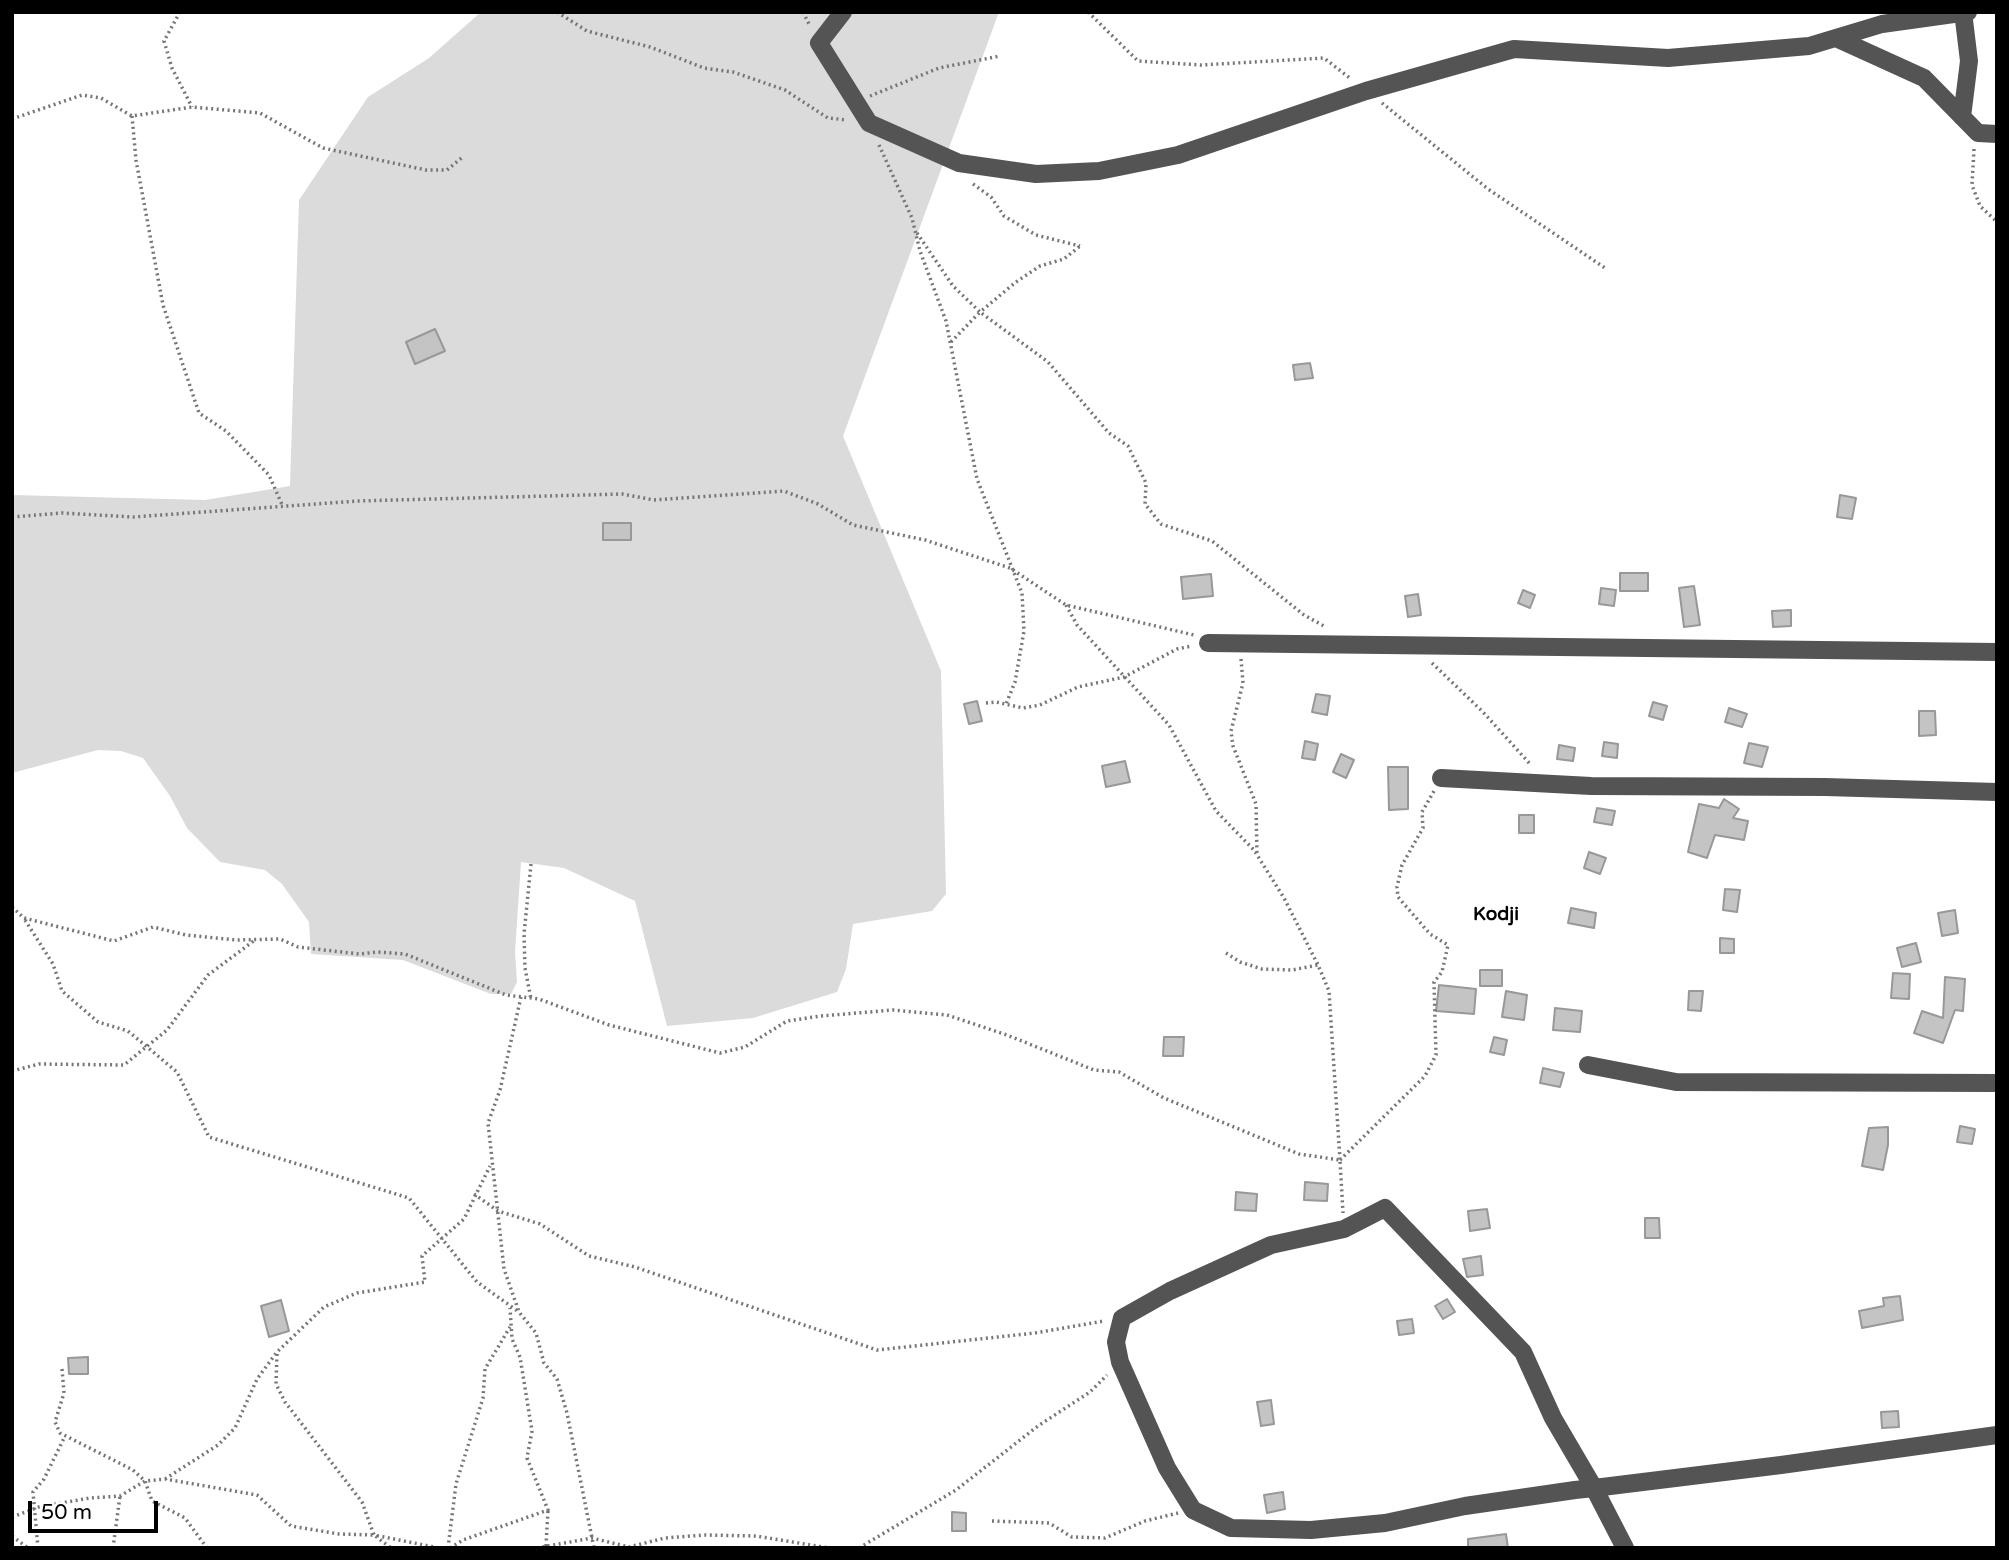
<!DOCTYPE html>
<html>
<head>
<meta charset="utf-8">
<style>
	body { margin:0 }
	#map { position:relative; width:2009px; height:1560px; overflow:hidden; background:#fff; font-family:"Varela Round",sans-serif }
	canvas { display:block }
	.frame { position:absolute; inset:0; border:14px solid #000; pointer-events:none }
	.scale { position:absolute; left:28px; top:1501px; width:130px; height:32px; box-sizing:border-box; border:4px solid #000; border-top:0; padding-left:9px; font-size:21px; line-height:24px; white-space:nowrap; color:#000; -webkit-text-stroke:5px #fff; paint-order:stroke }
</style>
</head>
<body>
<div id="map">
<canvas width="2009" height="1560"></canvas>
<div class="frame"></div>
<div class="scale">50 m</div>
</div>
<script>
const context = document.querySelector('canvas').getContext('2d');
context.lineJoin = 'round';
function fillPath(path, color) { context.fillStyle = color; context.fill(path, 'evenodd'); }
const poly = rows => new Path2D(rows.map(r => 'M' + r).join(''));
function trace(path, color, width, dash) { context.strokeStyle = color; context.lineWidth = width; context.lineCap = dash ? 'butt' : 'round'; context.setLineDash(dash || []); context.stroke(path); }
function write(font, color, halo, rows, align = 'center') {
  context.font = font + ' "Varela Round",sans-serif'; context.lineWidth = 7; context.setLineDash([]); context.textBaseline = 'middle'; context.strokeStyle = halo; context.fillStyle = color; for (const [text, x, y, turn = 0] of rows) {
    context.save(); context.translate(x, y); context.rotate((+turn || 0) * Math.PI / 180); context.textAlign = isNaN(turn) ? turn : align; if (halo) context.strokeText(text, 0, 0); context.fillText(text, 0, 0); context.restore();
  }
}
fillPath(poly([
	[481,12,999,12,843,436,941,671,946,894,932,911,853,924,846,969,837,992,753,1018,667,1026,635,901,564,868,521,862,515,952,517,982,511,994,491,994,403,960,311,954,309,922,282,884,265,870,220,862,187,828,170,796,143,758,121,751,98,750,12,773,12,495,205,500,290,486,299,200,368,97,429,58]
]), '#dbdbdb');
const building = poly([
	[435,329,445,351,415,364,406,342,435,329],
	[1310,363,1313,378,1295,380,1293,365,1310,363],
	[1840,495,1856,498,1852,519,1837,517,1840,495],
	[603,523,631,523,631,540,603,540,603,523],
	[1620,573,1648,573,1648,591,1620,591,1620,573],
	[1211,574,1213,596,1183,599,1181,577,1211,574],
	[1694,586,1700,625,1684,627,1679,588,1694,586],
	[1601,588,1616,590,1614,606,1599,604,1601,588],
	[1523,590,1535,595,1530,608,1518,603,1523,590],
	[1418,594,1421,615,1408,617,1405,596,1418,594],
	[1791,610,1791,626,1773,627,1772,611,1791,610],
	[1316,694,1330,696,1327,715,1312,712,1316,694],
	[977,701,982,721,969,724,964,704,977,701],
	[1653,702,1667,706,1663,720,1649,716,1653,702],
	[1729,708,1747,714,1742,727,1725,722,1729,708],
	[1919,711,1935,711,1936,735,1919,736,1919,711],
	[1305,741,1318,744,1315,760,1302,758,1305,741],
	[1604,742,1618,744,1617,758,1602,756,1604,742],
	[1749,743,1768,747,1762,767,1744,763,1749,743],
	[1559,745,1575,748,1573,761,1557,759,1559,745],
	[1341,754,1354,760,1346,778,1333,772,1341,754],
	[1125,761,1130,782,1106,787,1102,766,1125,761],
	[1388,767,1408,767,1408,809,1389,810,1388,767],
	[1724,799,1739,809,1733,818,1748,821,1744,840,1715,835,1707,858,1688,852,1699,804,1719,808,1724,799],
	[1597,808,1615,811,1612,825,1594,822,1597,808],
	[1519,815,1534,815,1534,833,1519,833,1519,815],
	[1589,852,1606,858,1600,874,1584,868,1589,852],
	[1725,889,1740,890,1737,912,1723,910,1725,889],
	[1571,908,1596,913,1594,928,1568,923,1571,908],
	[1955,910,1958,933,1942,936,1938,913,1955,910],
	[1720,938,1734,939,1734,953,1720,953,1720,938],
	[1916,943,1921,962,1902,967,1897,948,1916,943],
	[1480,970,1502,970,1502,986,1480,986,1480,970],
	[1893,973,1910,974,1909,999,1891,998,1893,973],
	[1945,977,1965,979,1963,1011,1955,1010,1943,1043,1914,1033,1922,1011,1943,1018,1945,977],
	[1439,985,1476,989,1474,1014,1436,1011,1439,985],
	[1506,991,1527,995,1524,1020,1502,1017,1506,991],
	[1689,991,1703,991,1701,1011,1688,1010,1689,991],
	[1555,1008,1582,1011,1580,1032,1553,1030,1555,1008],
	[1164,1037,1184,1037,1183,1056,1163,1056,1164,1037],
	[1494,1037,1507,1040,1504,1055,1490,1052,1494,1037],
	[1543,1068,1564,1073,1560,1087,1540,1083,1543,1068],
	[1960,1126,1975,1129,1972,1144,1957,1142,1960,1126],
	[1888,1127,1888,1145,1883,1170,1862,1166,1869,1128,1888,1127],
	[1305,1182,1328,1184,1327,1201,1304,1200,1305,1182],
	[1236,1192,1257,1194,1256,1211,1235,1210,1236,1192],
	[1487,1209,1490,1228,1470,1231,1468,1211,1487,1209],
	[1645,1218,1659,1218,1660,1238,1645,1238,1645,1218],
	[1481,1256,1483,1275,1467,1277,1463,1259,1481,1256],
	[1900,1296,1903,1320,1862,1328,1859,1311,1884,1306,1883,1298,1900,1296],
	[1447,1299,1455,1312,1443,1319,1435,1306,1447,1299],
	[281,1300,289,1331,269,1337,261,1306,281,1300],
	[1412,1319,1414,1333,1399,1335,1397,1321,1412,1319],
	[88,1357,88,1374,69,1374,68,1358,88,1357],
	[1271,1400,1274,1424,1261,1426,1257,1402,1271,1400],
	[1898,1411,1899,1427,1882,1428,1881,1412,1898,1411],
	[1283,1492,1285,1509,1267,1513,1264,1495,1283,1492],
	[952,1512,966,1513,966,1531,952,1531,952,1512],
	[1506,1534,1508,1548,1468,1548,1468,1539,1506,1534]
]);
fillPath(building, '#c4c4c4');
trace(building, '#989898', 2);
trace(poly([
	[180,12,164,41,172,68,192,107],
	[557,12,587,31,650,47,704,68,733,72,785,90,828,118,847,120],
	[803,12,810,26],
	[1088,12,1138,61,1201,65,1324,58,1351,79],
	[870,96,939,68,1000,56],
	[1382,103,1488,189,1605,268],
	[132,116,136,160,163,305,199,413,226,431,269,475,283,507],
	[12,119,82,95,101,98,132,116,192,107,260,113,323,148,426,170,447,170,464,156],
	[879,145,912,218,920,251,946,321,977,479,1022,593,1024,631,1015,682,1006,704],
	[1974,149,1972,185,1980,206,1997,222],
	[973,184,991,197,1004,216,1036,235,1080,246],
	[917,233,953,286,980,312,1016,282,1040,266,1064,259,1080,246],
	[951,342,980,312,1048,362,1109,433,1128,446,1146,483,1145,504,1161,524,1212,541,1304,615,1324,626],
	[12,517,62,513,133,517,358,501,622,494,654,500,784,491,818,504,853,525,925,540,1010,568,1066,605,1194,635],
	[1066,605,1077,625,1169,725,1216,811,1254,850,1284,898,1318,965,1329,991,1340,1160],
	[1241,659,1243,683,1231,731,1233,746,1256,804,1257,855],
	[1432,663,1483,712,1531,765],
	[986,703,996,702,1023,708,1040,705,1078,687,1124,677,1177,649,1192,646],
	[531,864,524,934,525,968,531,999],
	[12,907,24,918,114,941,153,927,186,935,236,940,280,939,298,947,359,954,378,952,405,954,506,995,539,999,609,1025,720,1053,745,1047,787,1021,821,1016,893,1010,947,1015,1007,1035,1094,1070,1119,1072,1164,1098,1299,1154,1340,1160,1343,1213],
	[25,920,53,964,62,991,98,1022,128,1031,177,1072,209,1137,409,1198,477,1282,519,1312],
	[1226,953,1240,962,1262,969,1292,970,1318,965],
	[521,997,500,1090,488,1123,504,1269,519,1312,536,1333,544,1363,557,1379,567,1413,594,1548],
	[12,1071,39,1064,124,1065,167,1030,208,975,255,940],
	[1340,1160,1425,1076,1436,1055,1434,982,1442,972,1448,945,1430,934,1398,897,1397,887,1402,865,1423,828,1422,812,1434,791],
	[474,1194,498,1211,540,1224,589,1256,635,1267,877,1350,1035,1333,1104,1321],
	[277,1354,276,1384,285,1402,362,1502,374,1535,439,1548],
	[62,1369,64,1393,55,1422,60,1433,133,1470,145,1481,152,1501,185,1518,207,1548],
	[165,1479,218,1445,235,1428,257,1379,277,1352,324,1307,357,1293,425,1282,422,1256,464,1219,490,1166],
	[12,1517,39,1507,90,1498,120,1496,145,1481,165,1479,257,1495,291,1526,339,1534,374,1535,391,1548],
	[992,1521,1049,1523,1072,1537,1105,1538,1145,1521,1178,1513],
	[12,1536,28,1548],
	[546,1546,548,1510],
	[38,1548,33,1492,44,1479,65,1436],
	[113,1548,120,1496],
	[448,1548,456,1484,483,1398,485,1369,510,1327],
	[450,1548,463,1540,548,1510,527,1458,532,1431,520,1357,512,1339,510,1308],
	[537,1548,592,1538,629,1547,665,1538,704,1535,756,1536,829,1548],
	[859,1548,956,1490,1038,1426,1090,1392,1107,1375]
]), '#767676', 3.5, [2, 3.5]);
trace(poly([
	[843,12,819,43,869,123,959,163,1036,174,1099,171,1178,155,1366,91,1514,49,1668,58,1809,46,1882,24,1968,12],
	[1836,38,1924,78,1978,133,1997,134],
	[1962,117,1969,61,1963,12],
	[1208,643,1997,652],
	[1441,778,1591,786,1825,787,1997,792],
	[1588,1065,1676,1082,1997,1083],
	[1625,1548,1594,1488,1553,1418,1523,1352,1385,1208,1344,1229,1271,1245,1170,1291,1122,1318,1116,1342,1120,1362,1167,1468,1193,1510,1231,1528,1311,1530,1385,1523,1465,1506,1575,1490,1594,1488,1781,1465,1997,1435]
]), '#545454', 18);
write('bold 19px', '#000', '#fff', [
	["Kodji",1496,915]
]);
</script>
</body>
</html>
